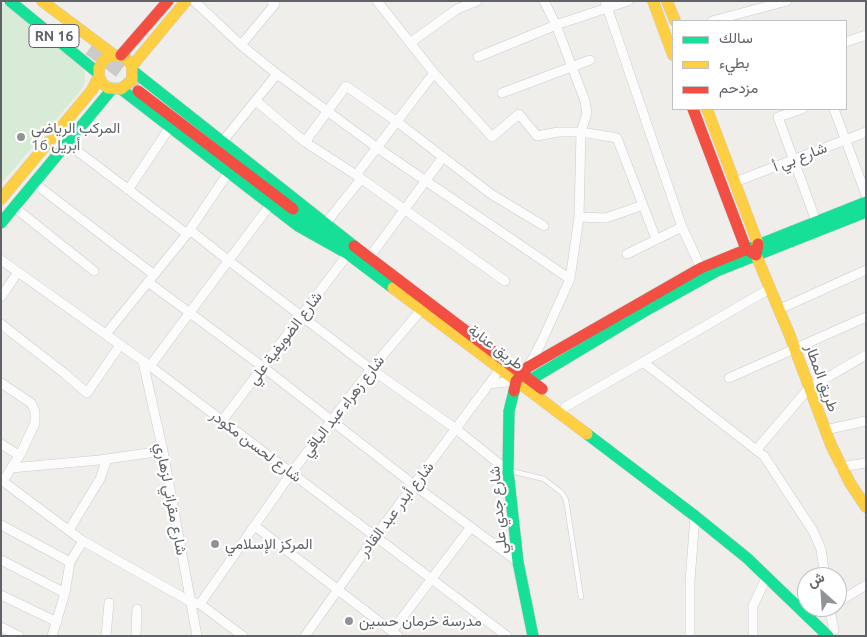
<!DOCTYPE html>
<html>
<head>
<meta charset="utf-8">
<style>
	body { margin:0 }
	#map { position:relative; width:867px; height:637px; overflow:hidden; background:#efeeea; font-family:Ubuntu,Vazirmatn,sans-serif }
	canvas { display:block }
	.frame { position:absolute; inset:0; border:2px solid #5f6368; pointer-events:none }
	.legend { position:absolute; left:672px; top:20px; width:175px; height:90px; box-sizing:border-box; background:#fff; border:1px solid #bfc1c3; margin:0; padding:6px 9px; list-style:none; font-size:15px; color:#5f6368 }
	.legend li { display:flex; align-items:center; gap:10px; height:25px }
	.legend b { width:25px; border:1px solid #bfc1c3 }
	.north { position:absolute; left:797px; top:567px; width:50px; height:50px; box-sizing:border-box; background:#fff; border:1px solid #bfc1c3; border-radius:50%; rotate:334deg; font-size:14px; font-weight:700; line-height:20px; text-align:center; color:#5f6368 }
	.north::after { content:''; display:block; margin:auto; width:18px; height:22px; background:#919496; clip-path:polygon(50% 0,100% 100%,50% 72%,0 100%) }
</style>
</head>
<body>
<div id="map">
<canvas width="867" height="637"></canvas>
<div class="frame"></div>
<ul class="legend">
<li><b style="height:6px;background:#16e098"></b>سالك</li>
<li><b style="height:6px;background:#ffcf43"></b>بطيء</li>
<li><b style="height:6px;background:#f24e42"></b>مزدحم</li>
</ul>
<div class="north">ش</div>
</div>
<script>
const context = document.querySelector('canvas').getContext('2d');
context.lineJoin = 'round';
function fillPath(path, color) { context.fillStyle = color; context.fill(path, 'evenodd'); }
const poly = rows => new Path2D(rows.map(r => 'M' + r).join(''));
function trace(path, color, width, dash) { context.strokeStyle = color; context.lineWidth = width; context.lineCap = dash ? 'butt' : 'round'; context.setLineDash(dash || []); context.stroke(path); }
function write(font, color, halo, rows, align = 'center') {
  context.font = font + ' Ubuntu,Vazirmatn,sans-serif'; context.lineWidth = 4.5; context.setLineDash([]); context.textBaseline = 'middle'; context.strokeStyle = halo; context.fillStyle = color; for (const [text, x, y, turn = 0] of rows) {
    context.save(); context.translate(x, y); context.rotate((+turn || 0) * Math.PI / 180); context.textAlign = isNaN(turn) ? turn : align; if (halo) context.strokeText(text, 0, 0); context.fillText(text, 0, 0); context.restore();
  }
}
fillPath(poly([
	[1,2,76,59,85,72,85,81,82,89,1,184]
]), '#d8ebd6');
trace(poly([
	[90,48,140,85]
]), '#cbcbca', 15, [15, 8]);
const lane = poly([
	[511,471,544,479,562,493,566,500,581,597]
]);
const street = poly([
	[194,1,241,45,277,74,376,147,570,279],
	[377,1,434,73,492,137,519,114,537,136,558,132,581,132,617,138,656,239],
	[605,1,682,227,701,268],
	[712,21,787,1],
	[846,42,866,35],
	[410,43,457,9,477,1],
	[241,45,275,4,272,1],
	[478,57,556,25,628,1],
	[502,93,590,60],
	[256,101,305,142,356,175,505,281],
	[802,109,778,117,816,221],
	[834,109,866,195],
	[223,141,277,74],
	[305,142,346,86,396,121,491,194,544,226],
	[68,144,187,234],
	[356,175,434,73],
	[735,182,866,132],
	[34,183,153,274],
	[128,190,170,127],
	[14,207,94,271],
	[579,217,606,218,643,205],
	[325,224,361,179],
	[190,230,229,261,371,369,456,429,508,471],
	[627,254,682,227],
	[369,258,443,157],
	[1,260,150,366,507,636],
	[148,282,263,367,414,485,518,562],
	[1,297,18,272],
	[780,309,866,270],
	[1,324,64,373,87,393,120,345],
	[106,334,187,234,228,173],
	[143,362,163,451,197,636],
	[643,362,764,456,813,531,821,549,825,577],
	[150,366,270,205],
	[528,367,541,343,570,279,579,217,581,132,587,113,585,101,556,25,544,1],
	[499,370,489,384,516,381],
	[729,378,866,317],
	[1,383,31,403,35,411,35,423,21,453,3,481],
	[565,407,771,288],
	[222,421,348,254],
	[825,430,866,421],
	[1,444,19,455],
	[757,449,809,388,866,355],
	[840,467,866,463],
	[11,468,99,460,163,451],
	[1,480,83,541,191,602,200,604,243,636],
	[1,525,70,562],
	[255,526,398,636],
	[69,530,100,479,107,459],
	[1,560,65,593],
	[1,595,57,622],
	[837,603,866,585],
	[200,604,292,472,371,369,422,309],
	[829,607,834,630],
	[1,627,19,636],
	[392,631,471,527],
	[52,636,65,593,70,562,83,541],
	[106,636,109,603],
	[136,636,137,609],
	[305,636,375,537,489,384],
	[690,636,690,581,695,516],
	[753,636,753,606,767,576]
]);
const fast = poly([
	[10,1,98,73],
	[133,71,354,246],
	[121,89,298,226,348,254,393,288],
	[293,209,348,254],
	[1,223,112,89],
	[745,250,866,202],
	[521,381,530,380,645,311,717,271,866,212],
	[514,391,509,411,508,471,518,562,533,636],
	[587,434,695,516,747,558,828,636]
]);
const slow = poly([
	[42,1,114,55],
	[653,1,673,55],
	[667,1,675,21],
	[132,66,186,1],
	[707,109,758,244],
	[1,199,92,90,99,76,99,68,103,61,110,56,119,55,126,58,132,66,132,80,121,89,108,88,102,83,99,76],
	[756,255,790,336,831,445,850,483,866,507],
	[393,288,587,434]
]);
const jam = poly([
	[121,55,168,1],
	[138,91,293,209],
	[693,109,746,249,756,255,758,244],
	[354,246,542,389],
	[514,391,516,381,528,367,701,268,745,250]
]);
trace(lane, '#cbcccc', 5.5);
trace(street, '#cbcccc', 10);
trace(fast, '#cacacb', 12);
trace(slow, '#cacacb', 12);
trace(jam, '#cacacb', 12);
trace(lane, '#fdfcfc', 4.5);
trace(street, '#fdfcfc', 9);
trace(fast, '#16e098', 11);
trace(slow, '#ffcf43', 11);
trace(jam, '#f24e42', 11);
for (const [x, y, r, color] of [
	[21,137,5,"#919496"],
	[215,544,5,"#919496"],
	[349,621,5,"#919496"]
]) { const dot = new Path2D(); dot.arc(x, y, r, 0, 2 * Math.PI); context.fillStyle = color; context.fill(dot); trace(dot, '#fff', 2); }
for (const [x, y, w] of [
	[54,36,50]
]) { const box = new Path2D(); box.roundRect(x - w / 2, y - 11.5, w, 23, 4); context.fillStyle = '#fff'; context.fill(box); trace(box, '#5f6368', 1); }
write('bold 14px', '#5f6368', null, [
	["RN 16",54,36]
]);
write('15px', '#5f6368', '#fff', [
	["المركب الرياضي",31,128],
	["16 أبريل",31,145],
	["المركز الإسلامي",225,544],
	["مدرسة خرمان حسين",359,621]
], 'left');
write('15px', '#5f6368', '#fff', [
	["شارع بي أ",800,157,-21],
	["شارع الضويفية علي",285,338,-53],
	["طريق عنابة",496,347,37],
	["طريق المطار",822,378,70],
	["شارع زهراء عبد الباقي",343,406,-52],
	["شارع لحسن مكودر",256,446,37],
	["شارع مقراني لزهاري",171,499,79],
	["شارع أبدر عبد القادر",396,509,-53],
	["شارع جدي علي",498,510,-95]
]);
</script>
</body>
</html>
